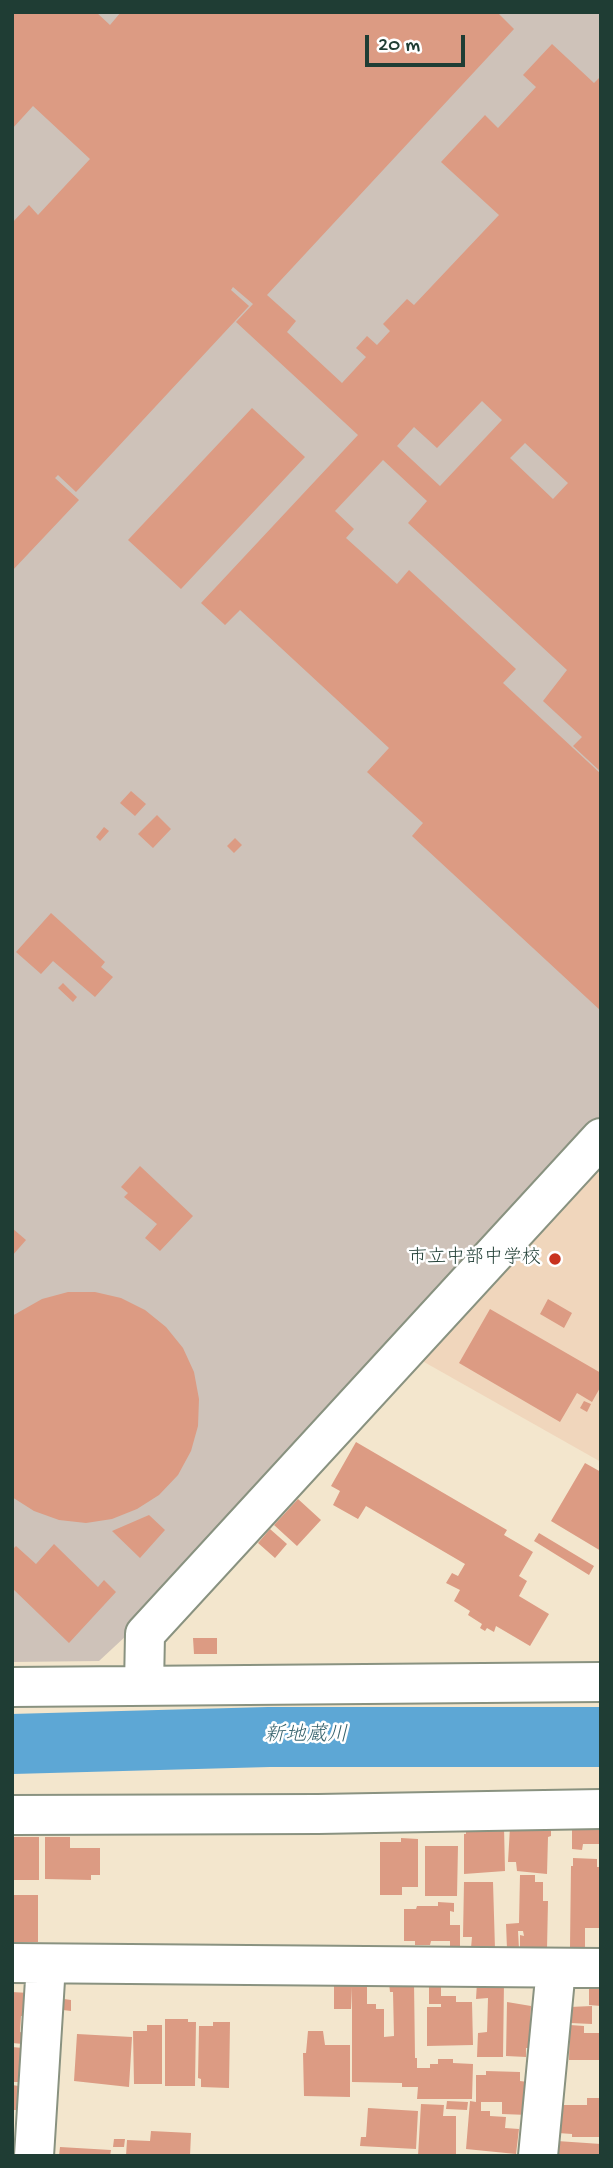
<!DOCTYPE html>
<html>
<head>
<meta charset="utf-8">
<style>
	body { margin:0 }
	#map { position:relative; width:613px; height:2168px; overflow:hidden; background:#f3e6cd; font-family:"Gochi Hand",sans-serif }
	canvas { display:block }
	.frame { position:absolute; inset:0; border:14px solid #1f3d34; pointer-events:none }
	.scale { position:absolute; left:365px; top:35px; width:100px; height:32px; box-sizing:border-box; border:4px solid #1f3d34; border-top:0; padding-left:9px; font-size:21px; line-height:24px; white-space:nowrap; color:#1f3d34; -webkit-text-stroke:5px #fff; paint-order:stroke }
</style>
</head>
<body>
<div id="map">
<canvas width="613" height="2168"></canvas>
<div class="frame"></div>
<div class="scale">20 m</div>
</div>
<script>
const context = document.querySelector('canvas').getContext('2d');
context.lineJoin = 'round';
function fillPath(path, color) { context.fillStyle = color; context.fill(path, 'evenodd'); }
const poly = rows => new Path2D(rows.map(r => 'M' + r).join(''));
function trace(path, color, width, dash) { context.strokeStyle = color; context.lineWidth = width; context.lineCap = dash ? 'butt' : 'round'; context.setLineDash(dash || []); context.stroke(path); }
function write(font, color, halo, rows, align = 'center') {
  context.font = font + ' "Gochi Hand","Klee One",sans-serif'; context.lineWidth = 5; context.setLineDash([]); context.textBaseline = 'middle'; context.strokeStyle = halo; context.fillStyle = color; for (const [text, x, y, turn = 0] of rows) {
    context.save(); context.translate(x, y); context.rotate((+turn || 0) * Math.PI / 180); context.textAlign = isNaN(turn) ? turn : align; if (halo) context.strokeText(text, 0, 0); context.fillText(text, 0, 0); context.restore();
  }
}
fillPath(poly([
	[601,1160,601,1462,417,1358]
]), '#f0d6bc');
fillPath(poly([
	[12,12,601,12,601,1121,127,1635,99,1661,12,1662]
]), '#cec2b9');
trace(poly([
	[12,1744,269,1737,601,1737]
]), '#5da7d5', 60);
fillPath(poly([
	[12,12,96,12,110,25,121,12,497,12,514,29,267,295,296,321,287,332,342,383,366,357,356,348,367,336,377,345,390,331,383,324,407,299,414,305,499,215,441,162,485,115,498,128,536,87,523,75,552,44,594,83,601,76,601,772,573,746,582,737,543,701,567,670,408,523,427,501,383,460,335,511,354,529,346,538,397,584,409,570,516,669,503,683,601,774,601,1011,412,836,423,823,367,772,389,748,240,610,225,625,201,603,358,435,236,322,253,304,233,287,231,290,249,306,76,492,58,475,55,478,79,500,12,571,12,223,29,205,38,215,90,159,33,106,12,129],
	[482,401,502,420,440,486,397,446,414,427,437,448],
	[525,443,568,483,553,499,510,458],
	[252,408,305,457,181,589,128,540],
	[131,791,146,804,135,816,120,803],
	[157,815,171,829,153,848,138,834],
	[104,827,109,831,100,841,96,837],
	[235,838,242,845,234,853,227,846],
	[51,913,105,962,101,967,113,977,95,997,53,961,41,974,16,952],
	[63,983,77,997,73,1002,58,988],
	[140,1166,193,1216,160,1251,145,1238,157,1224,124,1197,128,1193,121,1187],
	[12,1228,26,1240,12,1256],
	[68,1292,95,1292,121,1298,145,1310,166,1327,183,1348,194,1372,199,1399,198,1426,191,1451,178,1475,159,1495,137,1509,112,1519,86,1523,59,1520,34,1511,12,1497,12,1316,42,1299],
	[548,1299,572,1313,564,1328,540,1314],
	[490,1309,601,1373,601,1386,592,1402,577,1393,560,1422,459,1363],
	[584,1401,591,1404,587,1412,580,1408],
	[356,1442,507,1530,504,1535,533,1552,519,1576,527,1581,519,1596,549,1614,530,1646,496,1626,494,1632,487,1628,485,1631,480,1628,482,1624,468,1615,470,1611,454,1601,460,1590,446,1583,452,1573,458,1576,465,1564,366,1506,358,1519,333,1505,340,1491,331,1486],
	[585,1463,601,1472,601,1551,551,1521],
	[298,1499,321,1520,297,1546,274,1525],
	[149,1515,165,1530,140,1558,112,1531],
	[270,1529,287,1544,275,1558,258,1543],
	[539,1533,594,1566,589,1575,534,1541],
	[54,1544,98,1587,104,1580,116,1592,69,1643,12,1588,12,1550,16,1546,36,1564],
	[193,1638,217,1638,217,1654,194,1654],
	[504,1827,505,1871,464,1874,464,1834,466,1834,466,1828],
	[510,1827,551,1827,551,1836,548,1837,547,1874,517,1871,516,1862,508,1862],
	[572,1829,601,1829,600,1844,583,1844,582,1850,572,1849],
	[12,1837,39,1837,39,1880,12,1880],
	[45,1837,70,1837,70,1848,100,1848,100,1875,91,1875,91,1880,45,1879],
	[401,1838,418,1839,418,1887,402,1887,402,1895,380,1895,380,1842,401,1842],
	[425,1846,458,1846,457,1896,425,1896],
	[573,1858,597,1859,597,1867,600,1867,601,1875,601,1928,585,1928,585,1948,570,1947,571,1866,573,1866],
	[520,1875,535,1875,535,1882,543,1882,543,1901,548,1901,547,1949,520,1949,520,1935,524,1936,523,1931,518,1931,519,1949,507,1949,506,1924,519,1923],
	[464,1882,493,1882,495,1949,471,1948,472,1937,463,1937],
	[12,1895,38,1895,38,1942,12,1942],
	[438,1902,454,1903,454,1912,450,1911,450,1925,460,1925,460,1947,450,1947,450,1941,431,1941,430,1945,415,1945,415,1941,404,1941,404,1909,416,1909,417,1906,438,1906],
	[334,1979,367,1979,367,2004,376,2004,376,2009,384,2009,384,2037,394,2036,393,1992,390,1992,389,1983,414,1982,415,2058,417,2058,417,2068,430,2068,430,2064,438,2064,438,2059,453,2059,453,2063,473,2064,472,2099,417,2099,418,2087,402,2087,402,2083,352,2082,352,1987,351,2009,334,2009],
	[429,1980,441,1981,441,1996,456,1996,456,2002,472,2002,473,2045,427,2046,427,2007,441,2007,441,2004,429,2004],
	[477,1982,504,1982,503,2057,477,2057,478,2033,487,2032,488,1998,476,1999],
	[589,1982,601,1982,601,2006,589,2005],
	[12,1992,29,1993,27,2016,21,2016,20,2032,24,2033,23,2044,12,2043],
	[64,1999,71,2000,71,2011,63,2010],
	[507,2002,531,2006,529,2048,526,2048,526,2057,506,2056],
	[592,2006,592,2024,570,2023,570,2007],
	[165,2019,188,2019,188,2022,196,2022,195,2086,165,2086],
	[213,2022,230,2022,229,2088,201,2087,201,2079,198,2078,199,2026,213,2026],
	[147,2025,162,2025,162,2084,134,2084,133,2031,147,2031],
	[570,2025,584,2026,584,2033,601,2033,601,2060,569,2060],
	[308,2031,323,2031,325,2045,350,2045,350,2097,304,2096,303,2053,306,2053],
	[77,2034,132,2037,129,2087,74,2081],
	[12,2047,23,2048,21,2073,19,2073,18,2082,12,2082],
	[486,2071,520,2072,520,2081,528,2082,528,2115,502,2114,502,2102,481,2102,481,2111,490,2111,490,2116,506,2117,505,2128,519,2129,516,2154,466,2149,470,2101,476,2102,476,2075,486,2075],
	[12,2085,19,2086,17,2110,12,2110],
	[587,2098,601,2098,601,2137,572,2137,572,2134,558,2133,558,2118,561,2118,562,2105,587,2105],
	[447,2101,468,2102,467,2110,446,2109],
	[421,2104,444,2105,443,2116,456,2116,456,2156,418,2156],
	[368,2108,418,2111,416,2149,360,2146,361,2137,366,2137],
	[151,2131,191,2133,190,2156,126,2156,127,2140,150,2141],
	[114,2139,125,2139,124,2147,113,2147],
	[557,2141,601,2144,601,2156,556,2156],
	[60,2147,111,2150,110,2156,59,2156]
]), '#dc9b83');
const minor = poly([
	[144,1686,145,1634,601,1138],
	[12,1687,601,1682],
	[12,1815,318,1814,601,1809],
	[12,1963,601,1968],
	[34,2156,46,1964],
	[538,2156,556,1968]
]);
trace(minor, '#899280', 42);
trace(minor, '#fff', 38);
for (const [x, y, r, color] of [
	[555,1259,7,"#c8321e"]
]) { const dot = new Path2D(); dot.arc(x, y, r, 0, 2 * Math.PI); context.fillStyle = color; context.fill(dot); trace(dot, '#fff', 2.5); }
write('19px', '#1f3d34', '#fff', [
	["市立中部中学校",541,1259]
], 'right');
write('italic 21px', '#35626c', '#fff', [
	["新地蔵川",306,1737]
]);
</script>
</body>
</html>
